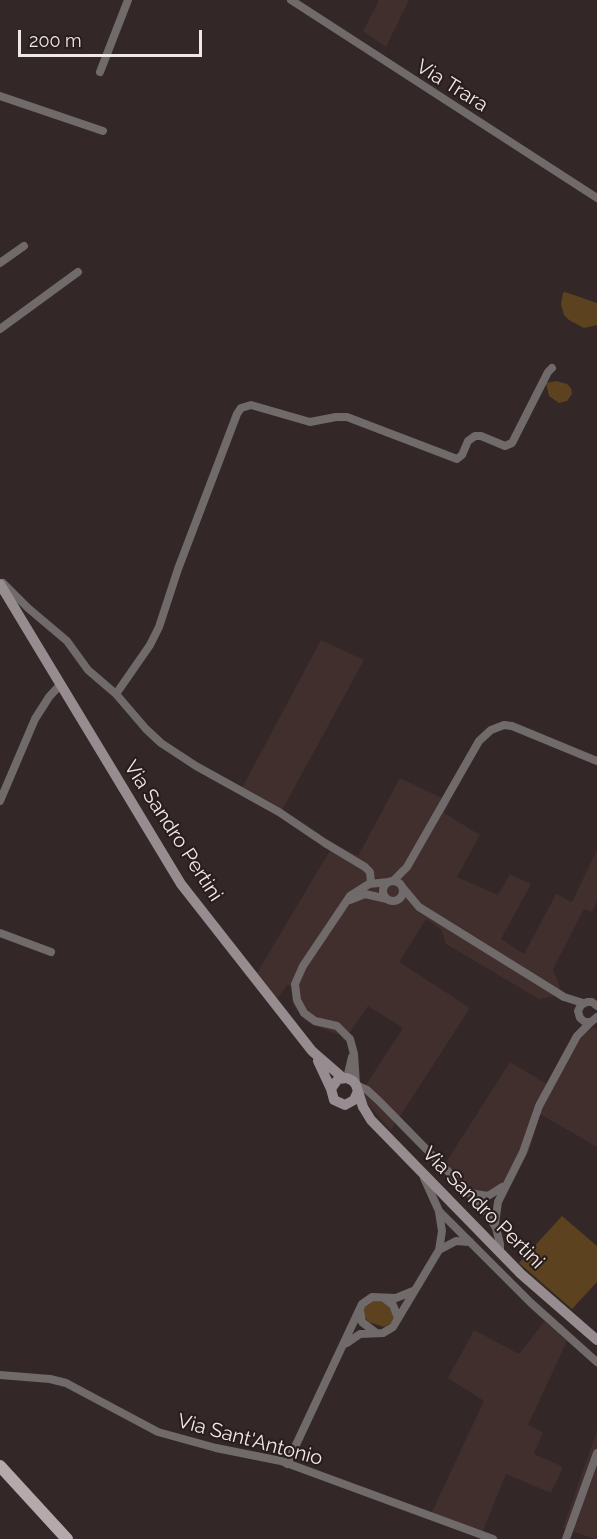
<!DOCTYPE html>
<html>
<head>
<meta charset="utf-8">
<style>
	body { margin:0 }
	#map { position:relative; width:597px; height:1539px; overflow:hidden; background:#332827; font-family:Raleway,sans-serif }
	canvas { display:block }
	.scale { position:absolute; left:18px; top:30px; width:184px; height:27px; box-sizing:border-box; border:3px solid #f0e8e7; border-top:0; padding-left:8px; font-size:18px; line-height:21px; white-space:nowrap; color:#f0e8e7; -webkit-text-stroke:4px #291e1d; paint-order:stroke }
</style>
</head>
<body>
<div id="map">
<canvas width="597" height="1539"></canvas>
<div class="scale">200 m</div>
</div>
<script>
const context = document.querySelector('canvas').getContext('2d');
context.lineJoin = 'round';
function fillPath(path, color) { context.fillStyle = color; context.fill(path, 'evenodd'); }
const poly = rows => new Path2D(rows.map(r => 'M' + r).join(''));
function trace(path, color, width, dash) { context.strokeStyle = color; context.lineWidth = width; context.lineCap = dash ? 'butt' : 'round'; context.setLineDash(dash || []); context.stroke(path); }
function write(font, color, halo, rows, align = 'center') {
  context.font = font + ' Raleway,sans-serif'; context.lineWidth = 4.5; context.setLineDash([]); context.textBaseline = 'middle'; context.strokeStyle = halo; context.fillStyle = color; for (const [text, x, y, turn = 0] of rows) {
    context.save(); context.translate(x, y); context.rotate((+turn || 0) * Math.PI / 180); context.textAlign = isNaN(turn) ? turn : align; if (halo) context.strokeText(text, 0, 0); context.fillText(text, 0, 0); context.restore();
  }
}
fillPath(poly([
	[379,0,409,0,386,47,363,31],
	[321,640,364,660,282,810,242,788],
	[400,778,450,802,444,813,480,835,457,877,498,895,510,874,531,884,501,939,524,954,556,894,572,902,597,850,597,901,592,912,584,909,553,969,560,988,555,996,539,999,446,944,441,929,426,919,399,962,470,1008,391,1130,367,1103,362,1091,403,1028,368,1006,344,1041,340,1035,312,1025,305,1020,293,1005,291,987,288,984,276,1000,257,973,334,844,358,856],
	[593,1028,597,1029,597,1147,540,1114,530,1149,506,1195,491,1198,470,1190,445,1164,510,1062,553,1088,581,1038,586,1031],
	[545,1321,567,1341,528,1425,543,1432,534,1454,563,1467,551,1493,506,1474,482,1533,431,1514,484,1401,448,1378,474,1330,519,1354],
	[597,1431,597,1539,595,1539,563,1528]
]), '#412f2d');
fillPath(poly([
	[565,292,597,303,597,325,584,328,569,320,564,315,561,304,563,293],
	[556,381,567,384,571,388,572,394,567,401,559,403,549,396,546,383],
	[562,1216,597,1246,597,1282,572,1309,519,1263],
	[379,1299,390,1306,394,1318,391,1323,384,1327,369,1322,362,1314,366,1302]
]), '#5d421f');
trace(poly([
	[291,0,597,198],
	[100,72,128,0],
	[0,96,103,131],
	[0,263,24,246],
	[0,329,78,272],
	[3,583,28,608,67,641,88,670,116,694,146,729,161,743,196,766,279,812,325,843,365,867,370,872,371,883],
	[116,694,150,645,159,627,178,569,237,414,241,408,251,405,310,422,336,417,347,417,457,459,462,455,468,441,475,436,481,436,505,446,512,443,548,372,552,368],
	[0,801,35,719,49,697,60,685],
	'383 891a10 10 0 1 1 20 0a10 10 0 1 1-20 0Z',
	[393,881,407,867,479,741,491,730,504,725,512,726,597,761],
	[403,888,419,907,564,997,583,1003],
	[350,900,365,894,387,899],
	[0,933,51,952],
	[597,1006,592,1002,587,1002,581,1005,578,1011,580,1018,585,1022,591,1022,597,1017],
	[347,1078,352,1057],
	[356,1084,354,1054,350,1039,337,1026,315,1021,304,1013,297,1000,295,984,303,966,350,896,369,884,389,882],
	[356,1085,367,1090,379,1101,484,1208,496,1228,500,1244,500,1253],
	[424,1178,439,1211,531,1303,597,1362],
	[469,1193,488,1196,502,1187],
	[495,1224,498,1202,523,1152,539,1106,577,1036,591,1022],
	[439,1250,456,1241,470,1242],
	[384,1298,393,1305,398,1318],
	[360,1311,362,1322,375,1332],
	[347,1343,360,1334,383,1333,393,1327,439,1250,442,1231,439,1212],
	[0,1375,50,1379,66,1383,158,1432,216,1448,281,1461,493,1539],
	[287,1464,362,1304,372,1297,396,1298,413,1291],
	[566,1539,597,1453]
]), '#706a6b', 8);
trace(poly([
	[0,584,181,884,312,1051,343,1078],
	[318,1061,331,1089],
	[358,1091,354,1100,345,1105,334,1100,331,1089,338,1079,347,1078,353,1081,356,1085,363,1107,371,1120,521,1274,597,1340]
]), '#978d90', 10);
trace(poly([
	[0,1466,67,1539]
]), '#b5a9ac', 12);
write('20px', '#f0e8e7', '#291e1d', [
	["Via Trara",452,86,32],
	["Via Sandro Pertini",173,831,57],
	["Via Sandro Pertini",483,1208,45],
	["Via Sant'Antonio",250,1440,15]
]);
</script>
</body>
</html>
